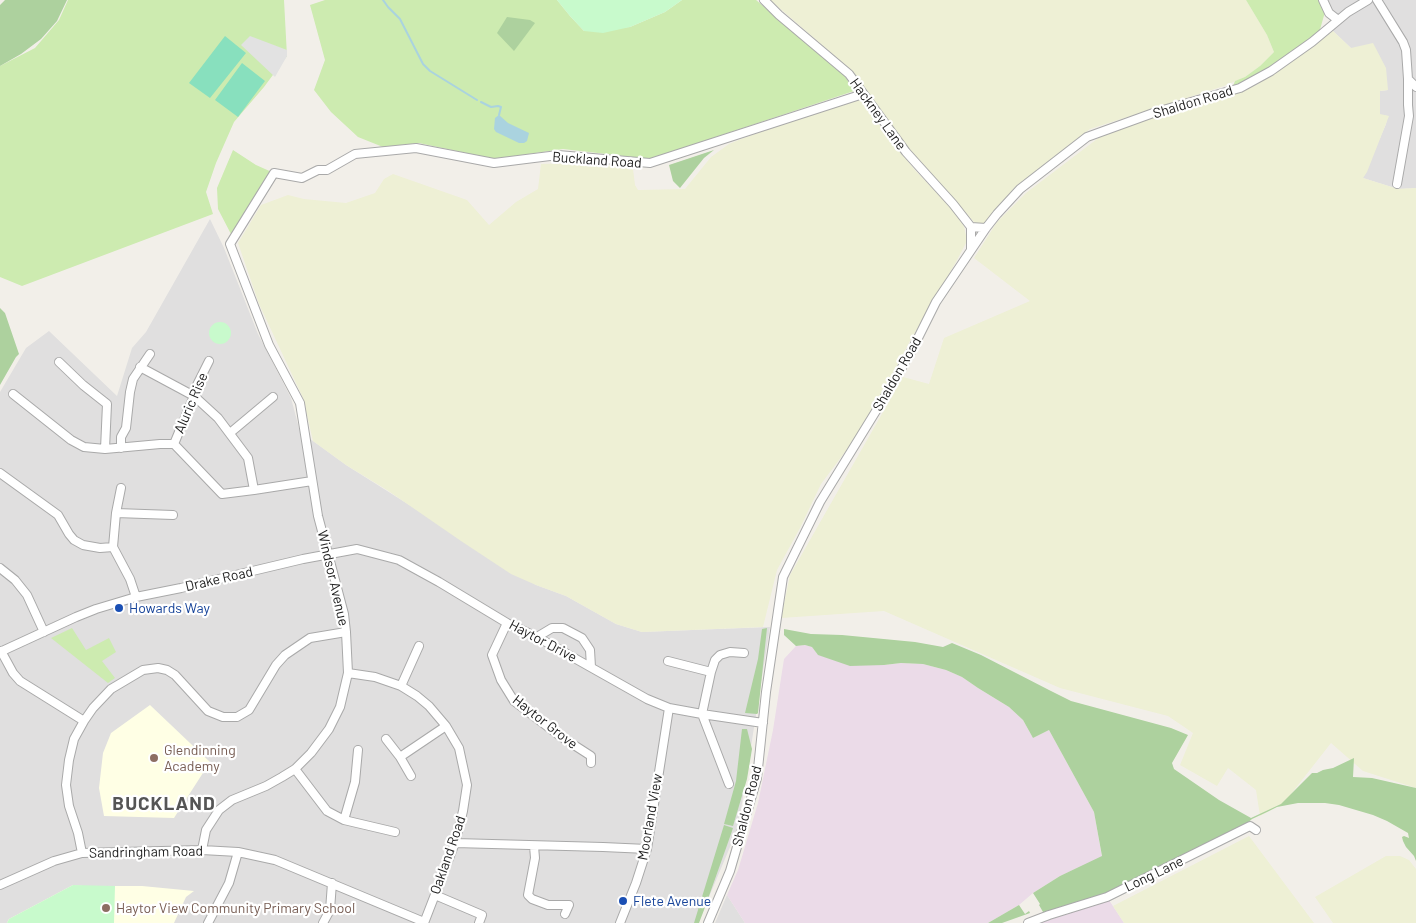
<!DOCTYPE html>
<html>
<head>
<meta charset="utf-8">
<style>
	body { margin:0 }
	canvas { display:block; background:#f2efe9 }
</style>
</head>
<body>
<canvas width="1416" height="923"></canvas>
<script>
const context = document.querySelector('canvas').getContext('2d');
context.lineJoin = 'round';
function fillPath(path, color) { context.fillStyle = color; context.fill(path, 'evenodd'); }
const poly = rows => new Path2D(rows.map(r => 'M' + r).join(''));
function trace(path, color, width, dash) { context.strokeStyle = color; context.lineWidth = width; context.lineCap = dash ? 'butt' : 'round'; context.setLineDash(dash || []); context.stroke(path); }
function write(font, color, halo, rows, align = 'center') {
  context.font = font + ' Barlow,sans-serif'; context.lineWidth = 4.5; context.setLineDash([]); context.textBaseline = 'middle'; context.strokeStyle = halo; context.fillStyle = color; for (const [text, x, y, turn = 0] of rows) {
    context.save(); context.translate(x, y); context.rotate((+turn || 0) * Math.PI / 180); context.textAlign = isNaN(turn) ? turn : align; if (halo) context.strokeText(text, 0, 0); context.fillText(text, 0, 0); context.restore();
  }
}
fillPath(poly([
	[1324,0,1416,0,1416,188,1398,189,1363,178,1386,124,1388,116,1380,115,1380,91,1388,90,1351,48,1333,31],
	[210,219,224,248,258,334,291,398,300,432,313,441,346,465,536,585,566,596,616,624,642,632,770,627,738,828,698,923,0,923,0,392,26,348,49,331,117,396,132,348,146,332],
	[727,895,745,923,715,923]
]), '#e0dfdf');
fillPath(poly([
	[805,645,812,647,818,655,884,665,901,663,923,664,946,670,962,677,978,688,1009,707,1023,720,1033,738,1049,730,1094,812,1102,857,1060,876,1033,893,1019,905,988,923,745,923,727,895,738,870,758,803,773,730,784,659,796,646],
	[1107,897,1124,923,1028,923]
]), '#ebdbe8');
fillPath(poly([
	[150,705,210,762,174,818,104,816,99,788,103,753,111,733],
	[73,885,83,886,142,886,194,891,186,897,174,923,7,923,9,919]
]), '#ffffe5');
fillPath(poly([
	[770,0,1246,0,1267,35,1274,52,1260,66,1245,77,1224,86,1090,129,1015,187,985,223,975,223,912,155,861,86,850,69],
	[1333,31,1351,48,1373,43,1386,68,1388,90,1380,91,1380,114,1389,116,1367,172,1363,178,1398,189,1416,188,1416,788,1363,771,1331,743,1284,803,1260,816,1256,790,1228,768,1217,786,1180,765,1193,733,1168,716,1060,688,884,611,781,618,790,575,903,377,929,384,944,338,1030,301,974,258,997,222,1026,193,1101,136,1152,117,1208,102,1256,85,1297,58],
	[861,99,883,130,914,169,952,209,964,226,967,241,956,262,910,341,890,379,863,428,821,484,800,528,777,570,763,627,642,632,616,624,566,596,536,585,511,574,461,541,387,490,346,465,313,441,303,398,259,304,238,243,261,205,288,195,304,199,346,203,375,193,384,179,393,174,467,200,489,225,516,202,538,189,541,164,578,163,604,164,633,169,635,185,638,190,685,189,711,157,729,144,741,139,826,109],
	[1249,836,1314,923,1124,923,1113,906],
	[1386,856,1400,856,1409,860,1416,869,1416,923,1333,923,1315,897]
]), '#eef0d5');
fillPath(poly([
	[68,0,284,0,287,56,264,87,234,122,216,163,206,192,213,214,22,286,0,277,0,66,35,48,59,20],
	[325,0,557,0,570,16,584,31,630,27,665,12,682,0,756,0,843,73,854,91,650,159,563,149,494,159,419,143,383,147,358,137,331,112,314,90,325,60,310,5],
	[1246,0,1320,0,1325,12,1319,33,1269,69,1240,85,1233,86,1235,81,1245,77,1260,66,1274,52,1267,35],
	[233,150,256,165,274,173,232,236,218,209,217,188],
	[72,628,86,650,109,638,116,652,102,661,115,678,108,683,51,638]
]), '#cdebb0');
fillPath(poly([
	[5,0,67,0,57,21,41,39,21,54,0,66,0,5],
	[507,17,530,20,535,23,514,51,497,33],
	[714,150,704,158,680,188,673,181,669,165],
	[0,308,5,313,19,354,16,357,0,385],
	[767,628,758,713,757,714,745,713,758,659,762,629],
	[784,629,811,634,842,635,915,642,943,647,952,643,981,655,1049,690,1071,701,1171,728,1188,735,1172,763,1174,769,1219,800,1251,818,1281,804,1312,773,1317,773,1323,770,1333,768,1354,758,1353,777,1372,778,1416,788,1416,861,1414,856,1406,847,1403,841,1402,837,1404,836,1409,838,1408,833,1387,821,1373,815,1339,805,1325,803,1298,803,1277,807,1267,812,1252,819,1243,827,1106,893,1048,912,1043,912,1039,905,1040,904,1033,893,1060,876,1102,856,1094,812,1049,730,1033,738,1023,720,1009,707,978,688,962,677,946,670,923,664,901,663,884,665,850,666,818,655,812,647,805,645,796,646,784,635],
	[742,729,747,729,752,749,747,779,733,826,724,824,736,781],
	[724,825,733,828,731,834,704,910,699,923,694,923],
	[1019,905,1025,914,1029,911,1030,913,1002,923,988,923]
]), '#add19e');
fillPath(poly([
	[557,0,682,0,665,12,630,27,603,33,584,31,570,16],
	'209 333a11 11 0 1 1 22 0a11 11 0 1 1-22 0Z',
	[73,885,115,886,114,923,7,923,9,919]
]), '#c8facc');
fillPath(poly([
	[225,36,246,53,210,98,189,83],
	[242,63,265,81,238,117,215,100]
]), '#88e0be');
fillPath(poly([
	[250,36,287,50,287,56,275,77,241,45]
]), '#e2e2e2');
fillPath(poly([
	[499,115,508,123,529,133,527,141,524,143,519,143,496,132,494,129,495,118]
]), '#aad3df');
trace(poly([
	[383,0,388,7,400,19,423,64,430,71,477,100],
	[481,102,491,107,498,106,501,107,499,115]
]), '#aad3df', 2);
const minor = poly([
	[764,0,779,15,849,74,906,152,953,204,971,227,986,228],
	[1323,0,1329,13,1338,20],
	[1377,0,1403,42,1406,50,1408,79,1416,87],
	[1397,184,1409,116,1408,105,1408,79],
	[971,227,971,249],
	[59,362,83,385,107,404,105,449],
	[140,367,194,396,218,418,248,458,254,490],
	[13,394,71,440,84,447,105,449,160,444,174,444,222,494,254,490,312,481],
	[230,433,273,397],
	[174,444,194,396,197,385,209,361],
	[121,448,121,437,126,428,130,392,133,379,150,354],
	[0,473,58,515,69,534,74,540,83,545,100,548,113,547,130,579,136,597],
	[116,513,173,515],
	[113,547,116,513,121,488],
	[0,568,15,580,27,595,44,632],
	[507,623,492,655,501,680,514,701,560,736,591,756,591,763],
	[537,637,552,628,563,628,582,638,590,650,591,667],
	[1,651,13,673,20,681,84,721],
	[0,652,76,617,96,609,136,597,181,588,303,559,357,549,399,560,439,582,507,623,537,637,647,699,669,708,702,714,763,723],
	[668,661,711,672],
	[348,673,375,677,401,686,417,696,429,706,446,726,459,748,467,785,463,811,455,843,424,923],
	[401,686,419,646],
	[386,739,400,757,411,776],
	[400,757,446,726],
	[295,769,327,811,344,820,395,832],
	[729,784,702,714,711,672,715,660,720,655,730,652,744,653],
	[344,820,355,782,358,750],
	[455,843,603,847,647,849],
	[534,846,535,858,528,895,532,899,548,905,569,905,565,914],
	[202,850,206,830,219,810,232,800,266,786,282,777,295,769,311,753,329,729,340,707,348,673,346,632,344,614,318,516,300,403,269,345,230,244,274,173,302,178,318,170,327,170,355,154,416,148,494,163,558,155,650,163,863,94],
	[82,853,78,833,69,806,66,785,69,760,74,739,84,721,93,708,111,689,143,670,158,668,167,670,175,675,208,711,223,717,237,717,249,710,276,665,285,655,310,638,346,632],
	[0,885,54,861,82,853,202,850,238,852,275,860,424,922],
	[435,895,482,915,479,923],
	[208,923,229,883,238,852],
	[323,923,330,910,332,883],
	[620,923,636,883,647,849,669,708],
	[708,923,730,871,757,778,766,692,783,577,820,502,892,385,912,350,936,302,986,228,997,214,1020,189,1087,137,1156,112,1240,88,1271,71,1312,42,1348,12,1368,0],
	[1028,923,1049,915,1107,897,1250,826,1256,830]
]);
trace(minor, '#a9a9a9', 10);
trace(minor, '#fff', 8);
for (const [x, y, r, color] of [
	[119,608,5,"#1a4fb4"],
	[154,758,5,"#8d6e63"],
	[623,901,5,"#1a4fb4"],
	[106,908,5,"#8d6e63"]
]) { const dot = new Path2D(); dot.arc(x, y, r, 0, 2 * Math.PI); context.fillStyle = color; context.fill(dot); trace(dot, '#fff', 2); }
write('14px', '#222', '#fff', [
	["Shaldon Road",1193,102,-17],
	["Hackney Lane",878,114,54],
	["Buckland Road",597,160,4],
	["Shaldon Road",897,374,-60],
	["Aluric Rise",191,403,-67],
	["Windsor Avenue",333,578,77],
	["Drake Road",219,579,-13],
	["Haytor Drive",543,641,28],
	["Haytor Grove",545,722,38],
	["Shaldon Road",747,806,-76],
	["Moorland View",650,817,-80],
	["Sandringham Road",146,852,-1],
	["Oakland Road",448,855,-71],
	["Long Lane",1154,874,-26]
]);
write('14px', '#164399', '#fff', [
	["Howards Way",129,608],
	["Flete Avenue",633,901]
], 'left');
write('14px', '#785e54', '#fff', [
	["Glendinning",164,750],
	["Academy",164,766],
	["Haytor View Community Primary School",116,908]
], 'left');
context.letterSpacing = '1px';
write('bold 19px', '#555', '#fff', [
	["BUCKLAND",164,804]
]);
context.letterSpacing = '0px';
</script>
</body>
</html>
